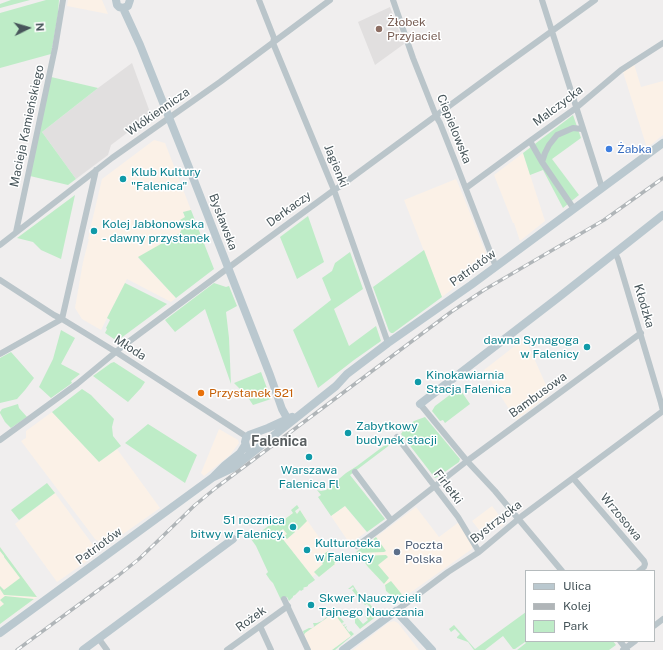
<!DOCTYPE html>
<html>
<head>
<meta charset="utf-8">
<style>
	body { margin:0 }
	#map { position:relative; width:663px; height:650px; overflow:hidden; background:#f0eeee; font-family:"Public Sans",sans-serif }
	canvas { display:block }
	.legend { position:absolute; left:525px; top:570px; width:130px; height:72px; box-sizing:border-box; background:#fff; border:1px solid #b5bbbd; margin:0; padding:5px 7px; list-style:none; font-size:12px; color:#47555a }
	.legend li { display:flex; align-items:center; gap:8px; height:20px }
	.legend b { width:20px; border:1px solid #b5bbbd }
	.north { position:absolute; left:8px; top:8px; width:40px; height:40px; -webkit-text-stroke:3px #fff; paint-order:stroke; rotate:85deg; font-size:11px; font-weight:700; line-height:16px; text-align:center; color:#47555a }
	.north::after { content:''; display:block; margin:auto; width:14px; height:18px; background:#47555a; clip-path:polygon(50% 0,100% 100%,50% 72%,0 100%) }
</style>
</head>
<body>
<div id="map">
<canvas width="663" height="650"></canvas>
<ul class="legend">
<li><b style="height:5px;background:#bac8cf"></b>Ulica</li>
<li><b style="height:5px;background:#b0b5b8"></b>Kolej</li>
<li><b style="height:11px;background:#beecc7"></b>Park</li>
</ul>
<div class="north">N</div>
</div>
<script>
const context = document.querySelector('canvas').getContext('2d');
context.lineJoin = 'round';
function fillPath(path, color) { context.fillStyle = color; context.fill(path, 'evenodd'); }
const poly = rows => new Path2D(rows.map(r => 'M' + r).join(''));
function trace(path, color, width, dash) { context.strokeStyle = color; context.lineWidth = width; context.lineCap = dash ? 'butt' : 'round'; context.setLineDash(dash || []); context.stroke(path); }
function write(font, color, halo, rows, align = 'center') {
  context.font = font + ' "Public Sans",sans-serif'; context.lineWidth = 3; context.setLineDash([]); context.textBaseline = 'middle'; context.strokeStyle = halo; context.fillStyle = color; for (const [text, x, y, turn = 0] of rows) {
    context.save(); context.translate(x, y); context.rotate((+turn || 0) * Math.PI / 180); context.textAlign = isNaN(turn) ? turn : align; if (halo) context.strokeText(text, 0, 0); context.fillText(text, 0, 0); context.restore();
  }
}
fillPath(poly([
	[68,0,102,0,108,14,67,6],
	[634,64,641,87,663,81,663,135,647,148,623,72],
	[154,140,165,143,191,210,183,212,185,218,180,233,138,258,176,298,171,302,127,279,101,330,82,319,75,308,83,262,89,239,88,239,89,234,102,179],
	[523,153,545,221,520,241,514,223,513,223,494,175],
	[456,179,462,193,489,261,442,297,404,200],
	[525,338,550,394,516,420,484,370],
	[52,412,99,462,117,449,160,508,109,544,101,543,95,539,21,441,26,438,26,431],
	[219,429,238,440,239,443,230,455,204,476,201,473],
	[55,493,93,545,93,557,57,582,15,524],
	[345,506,366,532,350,544,331,516],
	[492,506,505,523,501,527,499,524,484,536,472,521],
	[416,507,439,537,459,522,472,544,472,549,400,600,395,599,391,595,386,591,385,585,368,567,356,552],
	[300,510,337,563,319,577,316,574,312,577,271,524,279,518,281,518,283,520,295,511,297,514],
	[0,547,37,597,0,624],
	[334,613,351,636,332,650,311,650,304,635,305,633],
	[394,621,398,623,419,650,353,650,388,623]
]), '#fbf1e7');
fillPath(poly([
	[390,7,404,44,375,65,358,22],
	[132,63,151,115,111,145,108,155,76,179,42,132,98,88]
]), '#e1dfdf');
fillPath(poly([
	[11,0,30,0,0,8,0,4],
	[46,0,59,0,58,14,51,54,0,68,0,13],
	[51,77,98,88,42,132,76,179,68,185,30,176],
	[573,115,581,138,552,159,579,195,563,208,543,170,530,175,523,153],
	[75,195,61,259,41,250,33,242,17,238],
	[191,210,214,269,176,298,138,257,180,233,183,226,180,220,185,217,183,212],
	[308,216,324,262,297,279,280,237],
	[424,250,442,297,393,333,391,333,389,331,373,287],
	[350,252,363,289,334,309,349,346,376,326,381,341,354,360,318,388,293,330,331,300,322,278,332,271,335,263],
	[125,283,167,304,117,341,105,333,107,329,106,328,110,320,107,318],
	[214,283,226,287,229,286,237,306,226,312,229,338,231,384,205,309,175,332,165,320],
	[61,330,75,338,61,364,80,374,71,381,72,383,51,398,39,387,53,359],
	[11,352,34,378,25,390,17,399,0,403,0,358],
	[114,362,145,382,141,388,128,402,93,376,111,363],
	[261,372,271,399,253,405,247,396,234,383],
	[459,388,470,404,445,423,443,420,440,421,432,411,435,406],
	[82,389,91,395,114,419,112,427,113,436,121,446,99,462,52,412],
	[18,404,19,408,27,417,11,428,5,422,0,413,0,412,2,409,5,408],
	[425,417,460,459,459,462,439,476,435,478,401,434,405,428,414,421],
	[148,424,197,455,185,483,125,443],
	[393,439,395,441,350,475,385,519,367,532,345,506,331,516,318,497,321,495,317,490,321,491,326,490,346,473,357,466],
	[47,483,55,493,19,520,11,510],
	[297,505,299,508,295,511,297,514,300,510,307,521,298,530,292,524,290,526,295,532,287,539,284,536,287,534,283,529,278,533,315,580,308,585,308,586,306,587,305,587,303,588,304,589,301,591,300,590,295,595,293,596,293,597,289,601,287,597,281,600,273,583,270,580,266,574,268,572,256,546,251,539,279,518,281,518,282,520,285,519,293,513,291,510],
	[376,537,386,551,384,552,358,553,356,552],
	[0,547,37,597,4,595,0,589,0,586,4,590,20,578,4,557,4,556,0,551],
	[328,551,336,562,334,563,335,564,319,577,314,572,323,564,322,563,324,561,321,556],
	[386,555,388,557,378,565,389,578,384,584,368,567,360,556],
	[391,581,404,597,400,600,395,599,391,595,386,591,385,585],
	[353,585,361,598,363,600,367,600,378,615,360,629,355,623,355,618,357,617,363,624,368,620,365,616,370,616,371,611,366,611,370,607,367,604,365,605,356,595,352,590,354,589,353,587,350,589,348,589],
	[5,596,34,599,0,624,0,607,4,604,0,600],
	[332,612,336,613,344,622,342,623,343,625,346,624,344,626,345,627,347,626,346,628,349,632,351,631,354,634,335,650,332,650,351,636,334,613,305,633,304,635,303,631,309,628,313,628,314,626,313,623,317,623,322,621],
	[526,612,526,641,613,641,616,645,609,650,517,650,526,643,525,642,515,649,513,649,503,636,485,650,474,650,468,642,457,638,457,637,460,634,455,629,451,632,449,629,454,625,475,649]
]), '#beecc7');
trace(poly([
	[259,0,274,38,273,43,334,190,388,343],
	[393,0,413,58,436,116,440,123,457,166,496,267],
	[542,0,602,188],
	[530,141,542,162],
	[466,188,530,141,576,108,621,70,663,43],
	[574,209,542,162,545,153,549,145,557,135,573,128,582,129],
	[16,232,55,48,63,0],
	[0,245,112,158,220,82,330,0],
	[615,253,618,259,661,403,663,411],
	[0,280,54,315,62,319,116,352,247,437],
	[0,354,62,319,96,170],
	[420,404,467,461,495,491,562,571],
	[397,437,458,517,479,552],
	[0,440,77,384,123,346,255,248,334,190,339,187,498,70,595,0],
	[355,472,391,520],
	[573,478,644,561,645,564,644,567,639,571],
	[357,546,384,526,467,461,641,333],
	[284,599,308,650],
	[396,611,448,572,479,552,522,516,663,411],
	[260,626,271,650],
	[654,626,663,619],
	[99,639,107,650],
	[620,641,627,650],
	[227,650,288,606],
	[623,650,635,641]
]), '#bac5ca', 6);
trace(poly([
	[116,0,117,5,119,7,123,8],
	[123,8,140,45,190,170,270,375,282,409,287,418,291,422],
	[123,8,128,6,130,0],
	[420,404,559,297,663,215],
	[247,449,245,442,246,438,249,435,268,428,292,417],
	[212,478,233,468,336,386,347,374,388,343,471,285,663,143],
	[0,633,212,478,225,465,240,453,245,445],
	[83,650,233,539],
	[343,650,396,611,432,650]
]), '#bac8cf', 8);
const rail = poly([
	[17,650,119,575,139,559,195,505,217,487,451,312,484,290,604,220,663,178]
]);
trace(rail, '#b0b5b8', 3.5);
trace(rail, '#fff', 2, [6]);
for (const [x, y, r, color] of [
	[379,29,4,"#8d6e63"],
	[609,149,4,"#3f7fe0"],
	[123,179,4,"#0f9aa8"],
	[94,231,4,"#0f9aa8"],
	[587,347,4,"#0f9aa8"],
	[418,382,4,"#0f9aa8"],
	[201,393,4,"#e8710a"],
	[348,433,4,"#0f9aa8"],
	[309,457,4,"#0f9aa8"],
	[293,527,4,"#0f9aa8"],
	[307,550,4,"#0f9aa8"],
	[397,552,4,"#5c6f8a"],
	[311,605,4,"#0f9aa8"]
]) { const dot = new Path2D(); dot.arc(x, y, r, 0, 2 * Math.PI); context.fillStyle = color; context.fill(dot); trace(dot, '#fff', 1.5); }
write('12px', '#785e54', '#fff', [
	["Żłobek",387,22],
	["Przyjaciel",387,36]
], 'left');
write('12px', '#47555a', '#fff', [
	["Malczycka",558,106,-37],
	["Włókiennicza",158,112,-35],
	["Macieja Kamieńskiego",27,126,-78],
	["Ciepielowska",454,129,68],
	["Jagienki",336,166,68],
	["Derkaczy",289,209,-36],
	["Bysławska",223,222,69],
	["Patriotów",473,268,-36],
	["Kłodzka",644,306,73],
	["Młoda",130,348,32],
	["Bambusowa",538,395,-36],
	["Firletki",448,487,53],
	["Wrzosowa",621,517,50],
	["Bystrzycka",496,522,-38],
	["Patriotów",99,546,-36],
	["Rożek",251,619,-36]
]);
write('12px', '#366cbe', '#fff', [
	["Żabka",617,149]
], 'left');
write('12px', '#0d838f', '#fff', [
	["Klub Kultury",131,172],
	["\"Falenica\"",131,186],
	["Kolej Jabłonowska",102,224],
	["- dawny przystanek",102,238],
	["dawna Synagoga",579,340,"right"],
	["w Falenicy",579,354,"right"],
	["Kinokawiarnia",426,375],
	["Stacja Falenica",426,389],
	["Zabytkowy",356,426],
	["budynek stacji",356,440],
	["Warszawa",309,470,"center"],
	["Falenica Fl",309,484,"center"],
	["51 rocznica",285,520,"right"],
	["bitwy w Falenicy.",285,534,"right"],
	["Kulturoteka",315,543],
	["w Falenicy",315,557],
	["Skwer Nauczycieli",319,598],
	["Tajnego Nauczania",319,612]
], 'left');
write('12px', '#c56008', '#fff', [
	["Przystanek 521",209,393]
], 'left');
write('12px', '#4e5e75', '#fff', [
	["Poczta",405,545],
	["Polska",405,559]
], 'left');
write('bold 14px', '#5b6062', '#fff', [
	["Falenica",279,442]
]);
</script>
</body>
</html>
